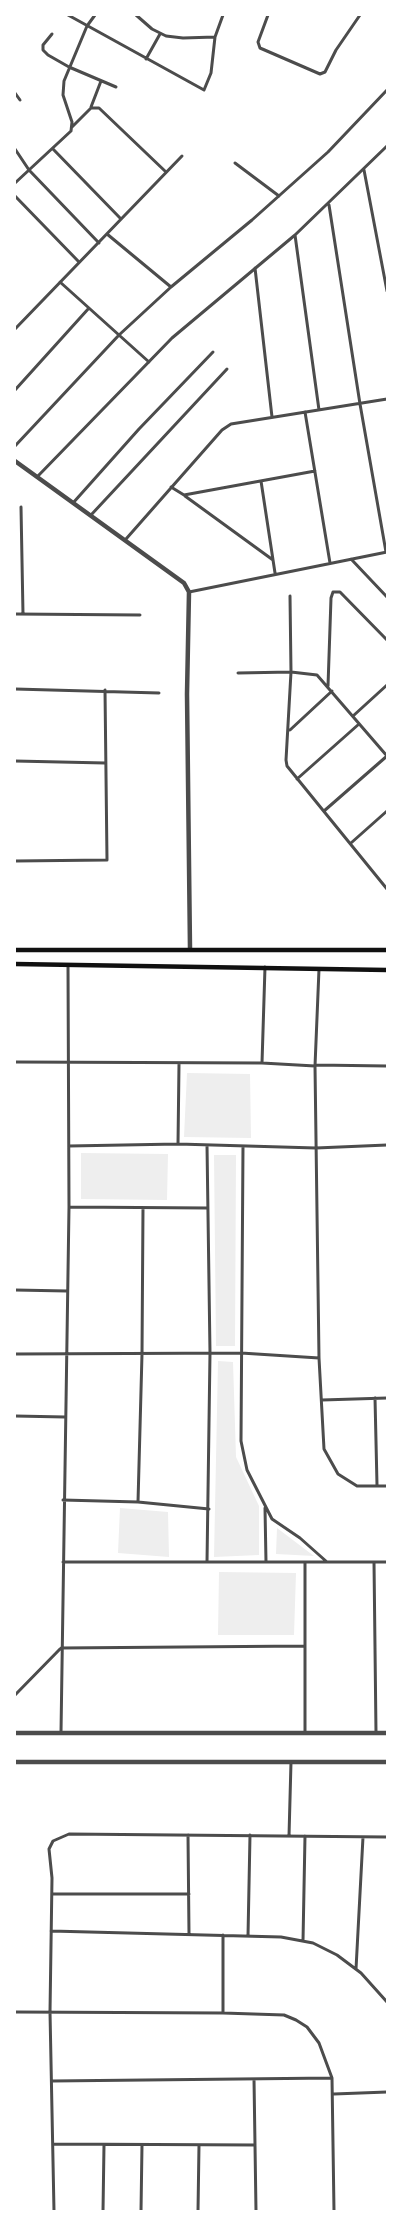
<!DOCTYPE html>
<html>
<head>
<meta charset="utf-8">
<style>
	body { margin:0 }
	#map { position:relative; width:402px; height:2226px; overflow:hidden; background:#fff; font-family:Poppins,sans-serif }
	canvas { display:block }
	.frame { position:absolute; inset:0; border:16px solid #fff; pointer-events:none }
</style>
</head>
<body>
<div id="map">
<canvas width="402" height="2226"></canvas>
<div class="frame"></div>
</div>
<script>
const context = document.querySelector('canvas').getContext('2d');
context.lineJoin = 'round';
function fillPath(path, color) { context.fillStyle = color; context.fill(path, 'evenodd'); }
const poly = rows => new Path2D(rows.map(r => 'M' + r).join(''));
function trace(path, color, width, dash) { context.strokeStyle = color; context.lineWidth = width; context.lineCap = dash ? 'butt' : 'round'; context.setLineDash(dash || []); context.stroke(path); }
fillPath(poly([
	[187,1073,250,1074,251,1138,184,1137],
	[81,1153,168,1154,167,1200,81,1199],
	[214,1155,236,1155,235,1346,216,1346],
	[218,1361,233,1362,236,1457,259,1506,259,1555,214,1557],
	[120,1508,168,1512,169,1557,118,1553],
	[277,1528,314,1556,276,1554],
	[219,1572,296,1573,294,1635,218,1635]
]), '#eee');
trace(poly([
	[68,15,204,90,211,73,215,37,223,15],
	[136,15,152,29,166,36,183,38,215,37],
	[268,15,258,42,260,48,320,74,325,72,336,50,360,15],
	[52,34,43,45,43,50,48,55,69,67,116,87],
	[146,59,160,34],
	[15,93,20,100],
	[91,107,101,81],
	[72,127,91,108,99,108,166,172],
	[15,149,29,170,99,243],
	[53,149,121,219],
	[235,163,279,196],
	[364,170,387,291],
	[15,183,71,131,72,122,63,95,64,81,87,26,95,15],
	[15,196,79,262],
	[329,205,360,404,386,552],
	[107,234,171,287],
	[295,235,319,410],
	[255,268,272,417],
	[60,282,149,362],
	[15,329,182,156],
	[15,390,89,308],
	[305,412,330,563],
	[15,446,119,335,171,287,252,220,328,152,387,90],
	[37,477,172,338,295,235,387,146],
	[261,481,275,573],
	[171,487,184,495,315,471],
	[185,496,273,560],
	[73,503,139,429,213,352],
	[21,507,23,614],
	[91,515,227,369],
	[126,539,222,430,231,424,387,399],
	[351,559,387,597],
	[189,592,387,552],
	[290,596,291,672,286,760,287,766,387,889],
	[15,614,140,615],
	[238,673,291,672,317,675,387,756],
	[328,686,331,598,333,592,340,592,387,640],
	[15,689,159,693],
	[353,716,387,685],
	[290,730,332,691],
	[15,761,105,763],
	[297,779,359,724],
	[324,811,387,756],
	[351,843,387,811],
	[15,861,107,860,105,690],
	[319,969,315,1066,319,1358,324,1449,338,1474,357,1486,387,1486],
	[15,1062,262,1063,315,1066],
	[262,1063,265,967],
	[316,1065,387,1066],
	[178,1144,179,1064],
	[69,1146,178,1144,316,1148,387,1145],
	[243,1146,241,1441,247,1470,272,1519,300,1538,327,1562],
	[69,1207,207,1208],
	[15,1290,67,1291],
	[15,1354,241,1353,319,1358],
	[375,1398,377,1485],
	[322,1400,387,1398],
	[15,1416,65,1417],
	[63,1500,138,1502,209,1509],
	[138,1502,142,1354,143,1208],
	[265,1508,266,1562],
	[63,1562,387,1562],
	[207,1562,210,1353,207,1145],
	[305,1562,305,1733],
	[374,1562,376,1733],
	[61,1648,305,1646],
	[15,1695,60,1649],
	[61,1732,69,1207,68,965],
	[188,1835,189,1934],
	[289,1836,291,1762],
	[52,1894,189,1894],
	[51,1931,281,1937,313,1943,337,1955,361,1973,387,2002],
	[248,1936,250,1835],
	[303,1941,305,1836],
	[356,1969,363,1837],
	[15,2012,223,2013,284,2015,296,2020,307,2027,319,2043,332,2078,334,2211],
	[223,2013,223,1935],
	[254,2079,256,2211],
	[52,2081,332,2078],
	[334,2094,387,2092],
	[53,2144,255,2145],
	[54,2211,50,2012,52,1878,49,1849,53,1841,69,1834,387,1837],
	[103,2211,104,2145],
	[141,2211,142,2145],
	[198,2211,199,2145]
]), '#4c4c4c', 3);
trace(poly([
	[15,461,184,583,189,592,187,694,190,949],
	[15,1733,387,1733],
	[15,1762,387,1762]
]), '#4c4c4c', 4.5);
trace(poly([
	[15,950,387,950],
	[15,964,387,970]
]), '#111', 4.5);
</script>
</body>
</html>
